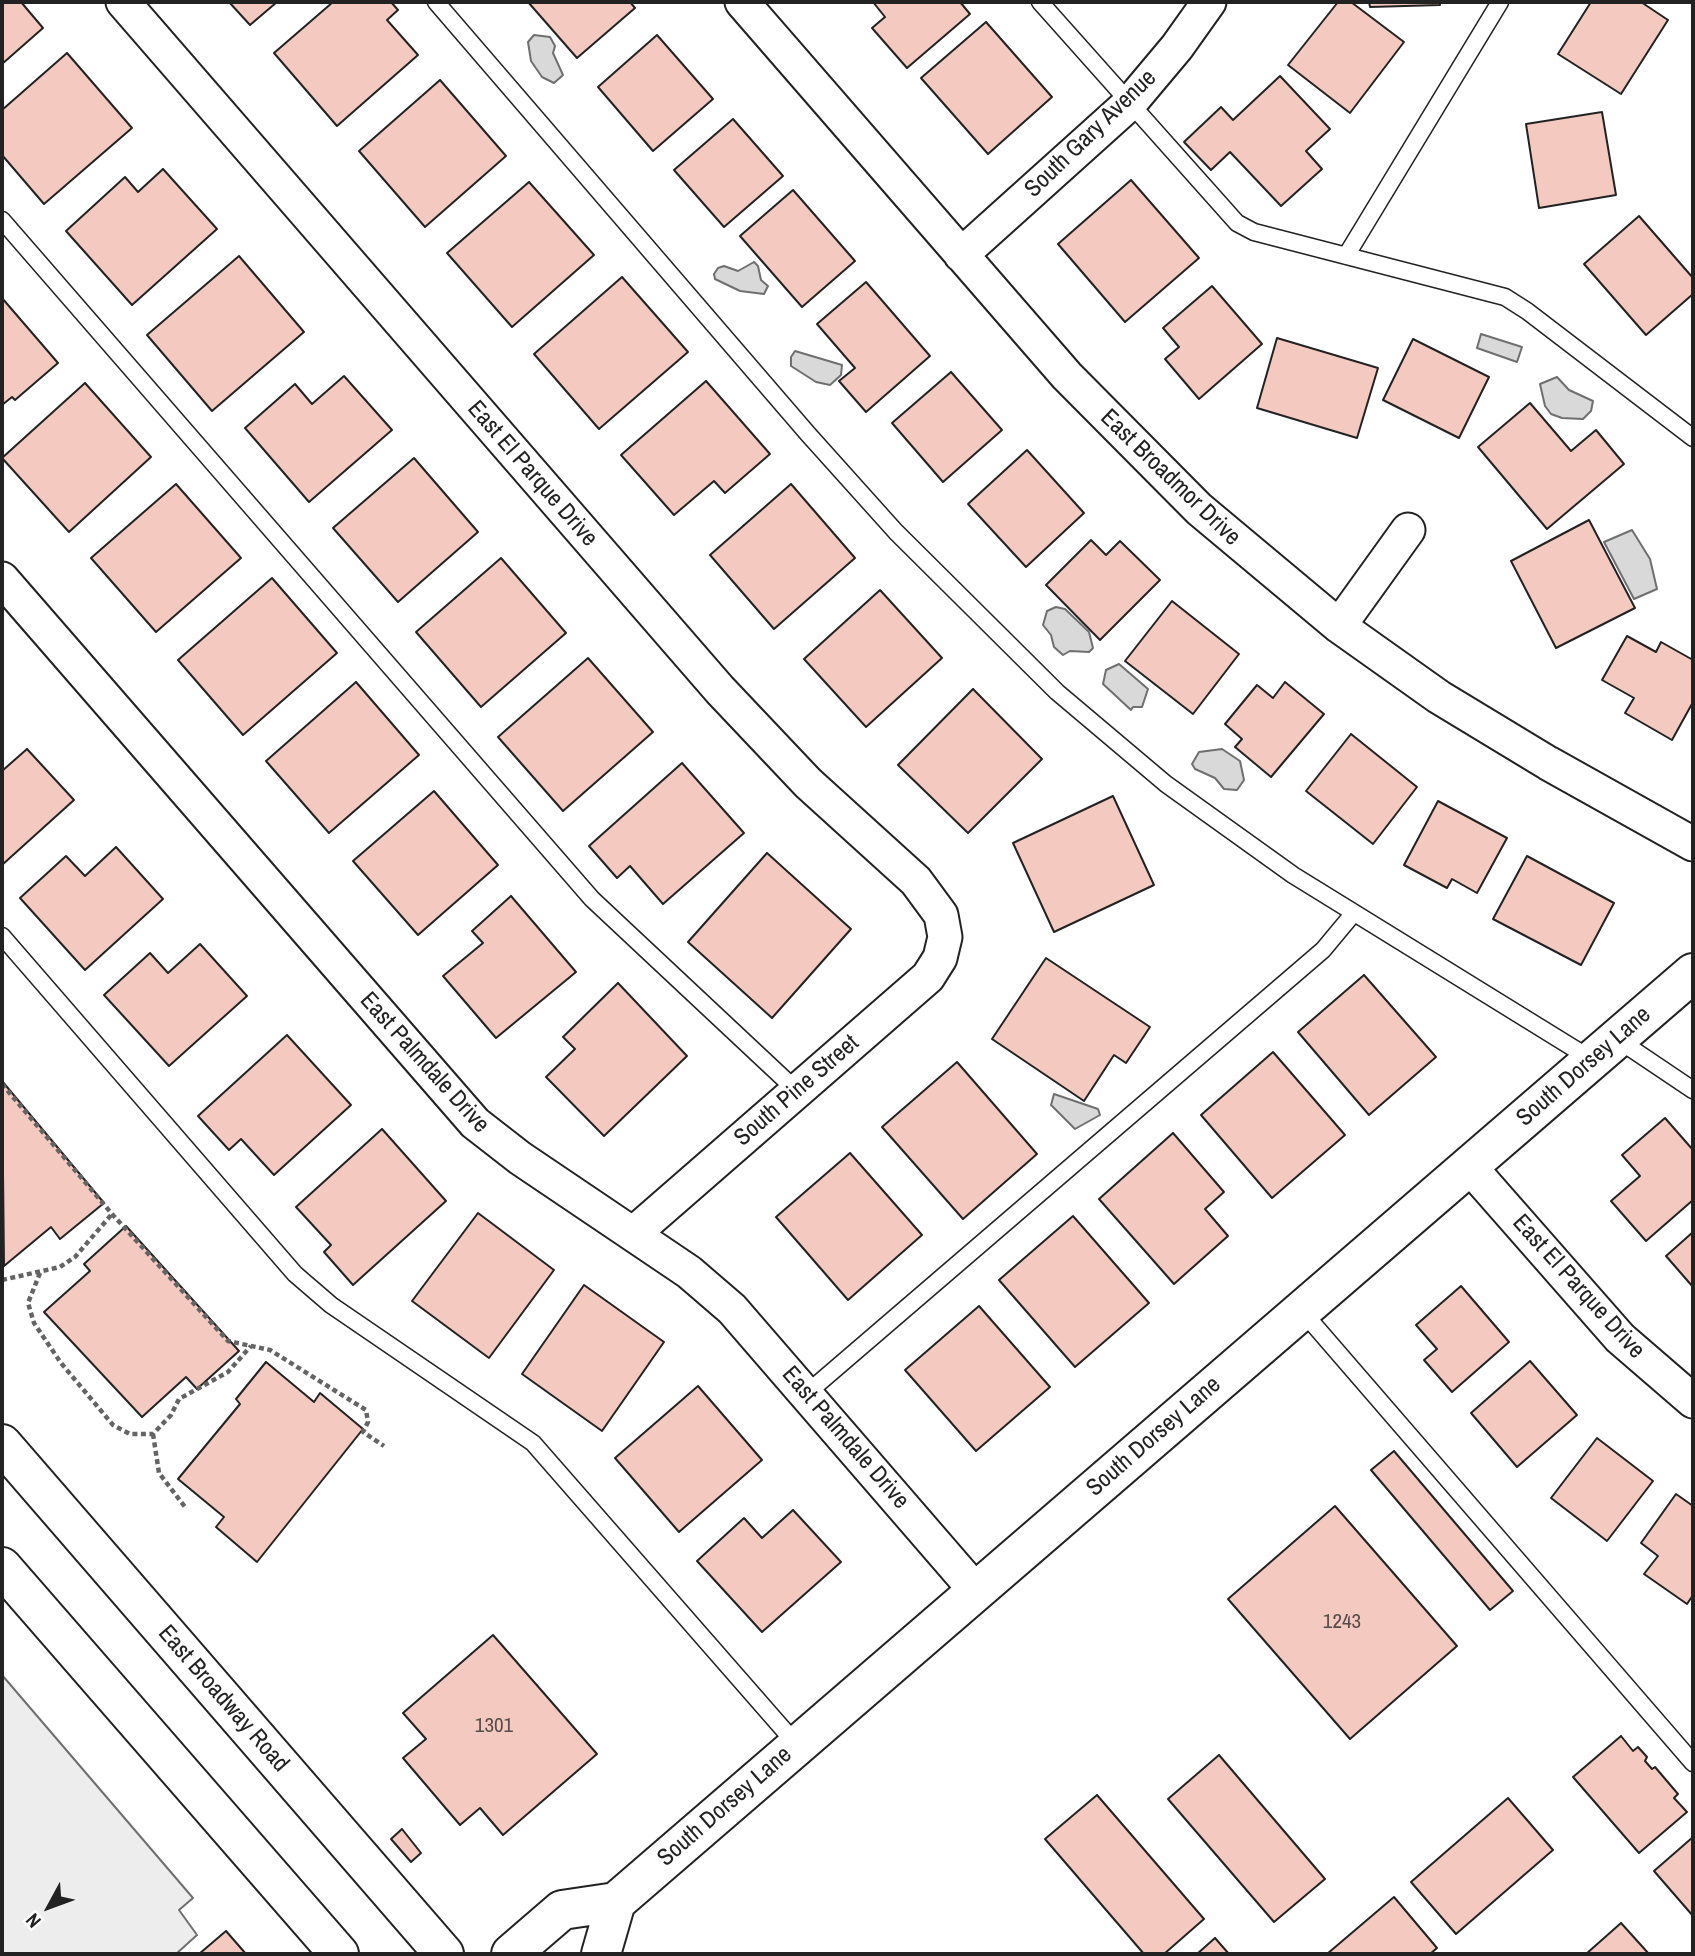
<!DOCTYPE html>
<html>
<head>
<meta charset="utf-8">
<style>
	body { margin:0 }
	#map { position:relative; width:1695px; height:1956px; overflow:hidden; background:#fff; font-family:"Archivo Narrow",sans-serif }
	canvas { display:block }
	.frame { position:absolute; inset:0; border:4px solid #222; pointer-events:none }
	.north { position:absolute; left:14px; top:1872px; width:70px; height:70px; -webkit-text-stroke:5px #fff; paint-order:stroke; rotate:229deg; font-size:19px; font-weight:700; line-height:28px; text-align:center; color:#222 }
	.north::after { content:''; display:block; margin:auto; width:24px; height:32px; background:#222; clip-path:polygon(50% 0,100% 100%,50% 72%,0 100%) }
</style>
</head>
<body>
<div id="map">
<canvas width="1695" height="1956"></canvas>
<div class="frame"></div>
<div class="north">N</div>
</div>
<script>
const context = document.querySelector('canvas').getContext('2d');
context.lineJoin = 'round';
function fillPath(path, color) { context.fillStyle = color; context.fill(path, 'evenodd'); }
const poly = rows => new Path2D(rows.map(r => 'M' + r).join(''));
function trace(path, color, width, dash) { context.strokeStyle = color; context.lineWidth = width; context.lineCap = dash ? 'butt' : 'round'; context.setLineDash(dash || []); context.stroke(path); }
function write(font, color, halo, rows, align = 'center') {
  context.font = font + ' "Archivo Narrow",sans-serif'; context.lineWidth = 5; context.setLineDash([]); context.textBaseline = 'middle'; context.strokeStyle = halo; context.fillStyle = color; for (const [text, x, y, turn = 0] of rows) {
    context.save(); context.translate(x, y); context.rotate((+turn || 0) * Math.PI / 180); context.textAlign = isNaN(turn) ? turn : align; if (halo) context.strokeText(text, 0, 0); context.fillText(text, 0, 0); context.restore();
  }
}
const parking = poly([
	[2,1675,193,1898,179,1910,197,1935,176,1954,2,1954,2,1675]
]);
fillPath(parking, '#ededed');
trace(parking, '#6f6f6f', 2);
const water = poly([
	[534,35,550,37,555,46,553,53,563,75,554,83,542,77,531,61,528,42,534,35],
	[754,262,758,266,761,280,768,286,764,294,740,291,715,279,714,274,718,268,724,266,738,271,754,262],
	[1481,334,1522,347,1517,362,1477,348,1481,334],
	[795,351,842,365,841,375,830,385,816,382,791,366,791,357,795,351],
	[1557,377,1569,390,1593,401,1591,411,1583,419,1562,418,1551,414,1545,406,1540,384,1557,377],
	[1632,530,1650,559,1657,589,1634,599,1604,542,1632,530],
	[1056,607,1065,609,1089,632,1093,648,1089,652,1070,651,1063,655,1054,647,1051,635,1043,625,1047,611,1056,607],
	[1119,664,1148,689,1142,707,1133,707,1131,710,1103,684,1106,670,1119,664],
	[1222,749,1240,761,1244,780,1237,790,1224,789,1215,778,1195,769,1192,764,1199,752,1222,749],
	[1054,1094,1098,1109,1100,1115,1075,1129,1051,1105,1054,1094]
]);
fillPath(water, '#d9d9d9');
trace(water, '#6f6f6f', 2);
const building = poly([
	[2,2,21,2,43,28,2,64,2,2],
	[229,2,277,2,250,25,229,2],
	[333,2,391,2,398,10,387,20,418,55,337,126,274,53,333,2],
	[528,2,630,2,635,8,577,58,528,2],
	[873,2,960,2,970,14,907,68,872,28,885,17,873,2],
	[1338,2,1351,2,1404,42,1350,113,1288,65,1338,2],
	[1369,2,1440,2,1440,5,1370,7,1369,2],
	[1591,2,1641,2,1668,20,1621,94,1558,54,1591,2],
	[986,22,1052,97,988,154,921,78,986,22],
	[657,35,713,99,653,151,598,87,657,35],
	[67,53,132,128,44,204,2,155,2,110,67,53],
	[1280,76,1330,129,1306,151,1322,169,1281,206,1230,152,1211,170,1184,142,1221,107,1233,120,1280,76],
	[440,80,506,156,425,227,359,151,440,80],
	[1602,112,1616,195,1539,208,1526,124,1602,112],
	[733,119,783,176,724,227,674,170,733,119],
	[163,169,217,229,132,305,66,231,125,177,138,192,163,169],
	[1131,180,1199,258,1125,322,1058,244,1131,180],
	[529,182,594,255,512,327,447,253,529,182],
	[793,190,855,261,802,307,740,236,793,190],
	[1639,216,1693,278,1693,294,1646,335,1584,264,1639,216],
	[239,256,304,332,212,411,147,335,239,256],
	[622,277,688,352,599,429,534,354,622,277],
	[866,282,930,356,866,412,839,381,855,368,817,324,866,282],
	[1212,286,1262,344,1199,399,1165,359,1179,347,1163,328,1212,286],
	[2,298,58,363,15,400,12,397,2,405,2,298],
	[1277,338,1378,368,1357,438,1257,408,1277,338],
	[1413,339,1489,377,1459,438,1383,400,1413,339],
	[951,372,1002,430,943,482,892,423,951,372],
	[344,376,392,430,309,502,245,428,295,384,312,404,344,376],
	[706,381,770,454,725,493,714,481,674,515,621,455,706,381],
	[85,383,151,457,69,532,2,458,85,383],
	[1530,403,1571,451,1596,430,1624,464,1547,529,1478,447,1530,403],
	[1027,450,1084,513,1026,567,968,504,1027,450],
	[414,458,478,532,398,602,333,528,414,458],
	[176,484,241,558,156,632,91,558,176,484],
	[791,484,855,558,774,629,710,555,791,484],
	[1589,520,1635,608,1556,648,1511,561,1589,520],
	[1091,540,1106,555,1120,541,1160,580,1100,640,1046,585,1091,540],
	[501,558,566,633,481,707,416,632,501,558],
	[272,578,337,653,243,735,178,660,272,578],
	[880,590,942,658,866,727,804,659,880,590],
	[1172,601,1239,654,1193,714,1125,661,1172,601],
	[1627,636,1656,652,1661,642,1693,660,1693,702,1672,740,1625,713,1634,698,1602,680,1627,636],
	[588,658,653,732,563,811,498,737,588,658],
	[356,682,419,755,329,833,266,761,356,682],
	[1285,682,1324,714,1271,777,1235,747,1242,739,1225,724,1257,685,1273,698,1285,682],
	[973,689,1042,759,968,833,898,765,973,689],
	[1351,734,1417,787,1373,844,1306,791,1351,734],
	[27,749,74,800,2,865,2,771,27,749],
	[682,763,744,833,663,904,630,866,617,878,589,846,682,763],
	[434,791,498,865,418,935,353,861,434,791],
	[1113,796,1154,885,1054,932,1013,843,1113,796],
	[1438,801,1507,838,1477,893,1452,879,1447,888,1404,865,1438,801],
	[116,847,163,899,85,970,20,898,66,856,85,876,116,847],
	[767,853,851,929,772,1018,688,942,767,853],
	[1527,856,1614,903,1581,965,1493,919,1527,856],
	[511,896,576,972,496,1038,443,976,483,943,472,931,511,896],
	[200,944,247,996,169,1066,104,995,150,953,168,973,200,944],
	[1046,958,1150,1027,1126,1063,1114,1055,1084,1101,992,1039,1046,958],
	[1364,975,1436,1057,1369,1115,1298,1032,1364,975],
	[618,983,687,1056,604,1136,546,1077,575,1049,563,1037,618,983],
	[287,1035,351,1105,274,1175,241,1139,229,1150,198,1116,287,1035],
	[1273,1052,1345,1135,1272,1198,1201,1115,1273,1052],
	[957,1062,1037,1154,963,1219,882,1127,957,1062],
	[2,1081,104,1203,60,1239,51,1227,4,1266,2,1081],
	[1665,1118,1693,1150,1693,1200,1646,1241,1611,1201,1640,1176,1622,1155,1665,1118],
	[382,1129,446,1201,353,1285,324,1252,331,1245,296,1207,382,1129],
	[1173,1133,1224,1192,1205,1209,1228,1236,1174,1284,1099,1199,1173,1133],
	[850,1153,922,1235,848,1300,776,1217,850,1153],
	[478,1213,554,1270,489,1358,412,1301,478,1213],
	[1073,1216,1149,1303,1075,1367,999,1280,1073,1216],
	[126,1226,239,1351,197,1389,186,1377,142,1417,44,1312,90,1271,84,1264,126,1226],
	[1693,1232,1693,1287,1666,1256,1693,1232],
	[584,1285,664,1342,602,1431,522,1374,584,1285],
	[1461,1286,1509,1342,1452,1392,1424,1360,1437,1349,1416,1325,1461,1286],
	[979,1306,1050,1387,976,1451,905,1370,979,1306],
	[1530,1361,1577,1415,1517,1467,1471,1413,1530,1361],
	[266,1362,314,1402,320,1393,363,1429,257,1562,216,1527,224,1517,178,1479,240,1404,236,1399,266,1362],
	[698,1386,762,1460,679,1532,615,1458,698,1386],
	[1597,1438,1653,1481,1607,1541,1551,1498,1597,1438],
	[1394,1451,1513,1591,1490,1610,1371,1470,1394,1451],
	[1676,1494,1693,1506,1693,1595,1687,1604,1644,1574,1658,1556,1641,1543,1676,1494],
	[1335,1506,1457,1646,1350,1739,1228,1599,1335,1506],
	[793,1510,841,1562,762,1632,697,1561,744,1518,762,1538,793,1510],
	[493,1635,597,1754,503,1835,480,1808,460,1825,403,1758,426,1739,403,1713,493,1635],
	[1621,1736,1633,1751,1638,1747,1647,1757,1645,1761,1652,1769,1655,1767,1678,1794,1674,1798,1687,1812,1639,1853,1573,1777,1621,1736],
	[1219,1755,1325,1879,1274,1922,1168,1799,1219,1755],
	[1097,1795,1204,1919,1164,1954,1144,1954,1045,1839,1097,1795],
	[1508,1798,1553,1850,1456,1934,1411,1882,1508,1798],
	[402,1829,421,1853,411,1862,391,1839,402,1829],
	[1693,1837,1693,1916,1654,1871,1693,1837],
	[1394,1897,1437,1948,1430,1954,1327,1954,1394,1897],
	[1621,1923,1649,1954,1586,1954,1621,1923],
	[226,1931,246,1954,199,1954,226,1931],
	[1215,1938,1229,1954,1197,1954,1215,1938]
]);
fillPath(building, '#f3c9c0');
trace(building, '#222', 2);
const lane = poly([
	[436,2,808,434,896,532,1057,692,1166,784,1293,875,1591,1059],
	[1040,2,1237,223,1254,232,1505,297,1527,311,1693,438],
	[2,220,592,899,797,1091],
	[1346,256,1500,2],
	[2,936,295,1274,331,1305,533,1443,797,1745],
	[1617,1039,1693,1090],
	[1302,1311,1693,1763],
	[806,1394,1323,950,1353,914]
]);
const street = poly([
	[123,2,720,690,808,783,916,881,941,915,945,937,940,958,928,977,633,1234],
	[742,2,1067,376,1199,509,1339,626,1439,697,1548,763,1693,844],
	[961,255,1130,103,1177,47,1209,2],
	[2,579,475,1123,520,1158,689,1272,732,1309,976,1591],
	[1339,626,1408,530],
	[1469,1166,1620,1338,1693,1401]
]);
const secondary = poly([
	[2,1444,444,1954],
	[2,1567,339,1954],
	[511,1954,562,1910,616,1902,1693,973],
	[601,1954,616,1902]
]);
trace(lane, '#222', 19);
trace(street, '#222', 37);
trace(secondary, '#222', 42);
trace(poly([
	[2,1084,112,1214,228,1341,270,1350,366,1410,368,1422,363,1432,384,1446],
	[40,1273,28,1303,34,1323,61,1363,113,1425,130,1434,153,1434,171,1415,179,1399,228,1372,251,1346],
	[2,1280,60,1267,75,1257,112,1214],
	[153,1434,159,1473,185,1507]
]), '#646464', 4.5, [5, 3.5]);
trace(lane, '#fff', 16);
trace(street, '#fff', 33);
trace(secondary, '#fff', 38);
write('21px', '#564c4a', null, [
	["1243",1342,1622],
	["1301",494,1726]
]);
write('24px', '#222', '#fff', [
	["South Gary Avenue",1091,134,-44],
	["East El Parque Drive",532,474,49],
	["East Broadmor Drive",1170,478,44],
	["East Palmdale Drive",424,1063,48],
	["South Dorsey Lane",1584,1067,-41],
	["South Pine Street",797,1091,-41],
	["East El Parque Drive",1578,1287,48],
	["South Dorsey Lane",1154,1437,-41],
	["East Palmdale Drive",845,1438,49],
	["East Broadway Road",223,1699,49],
	["South Dorsey Lane",725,1807,-41]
]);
</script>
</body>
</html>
